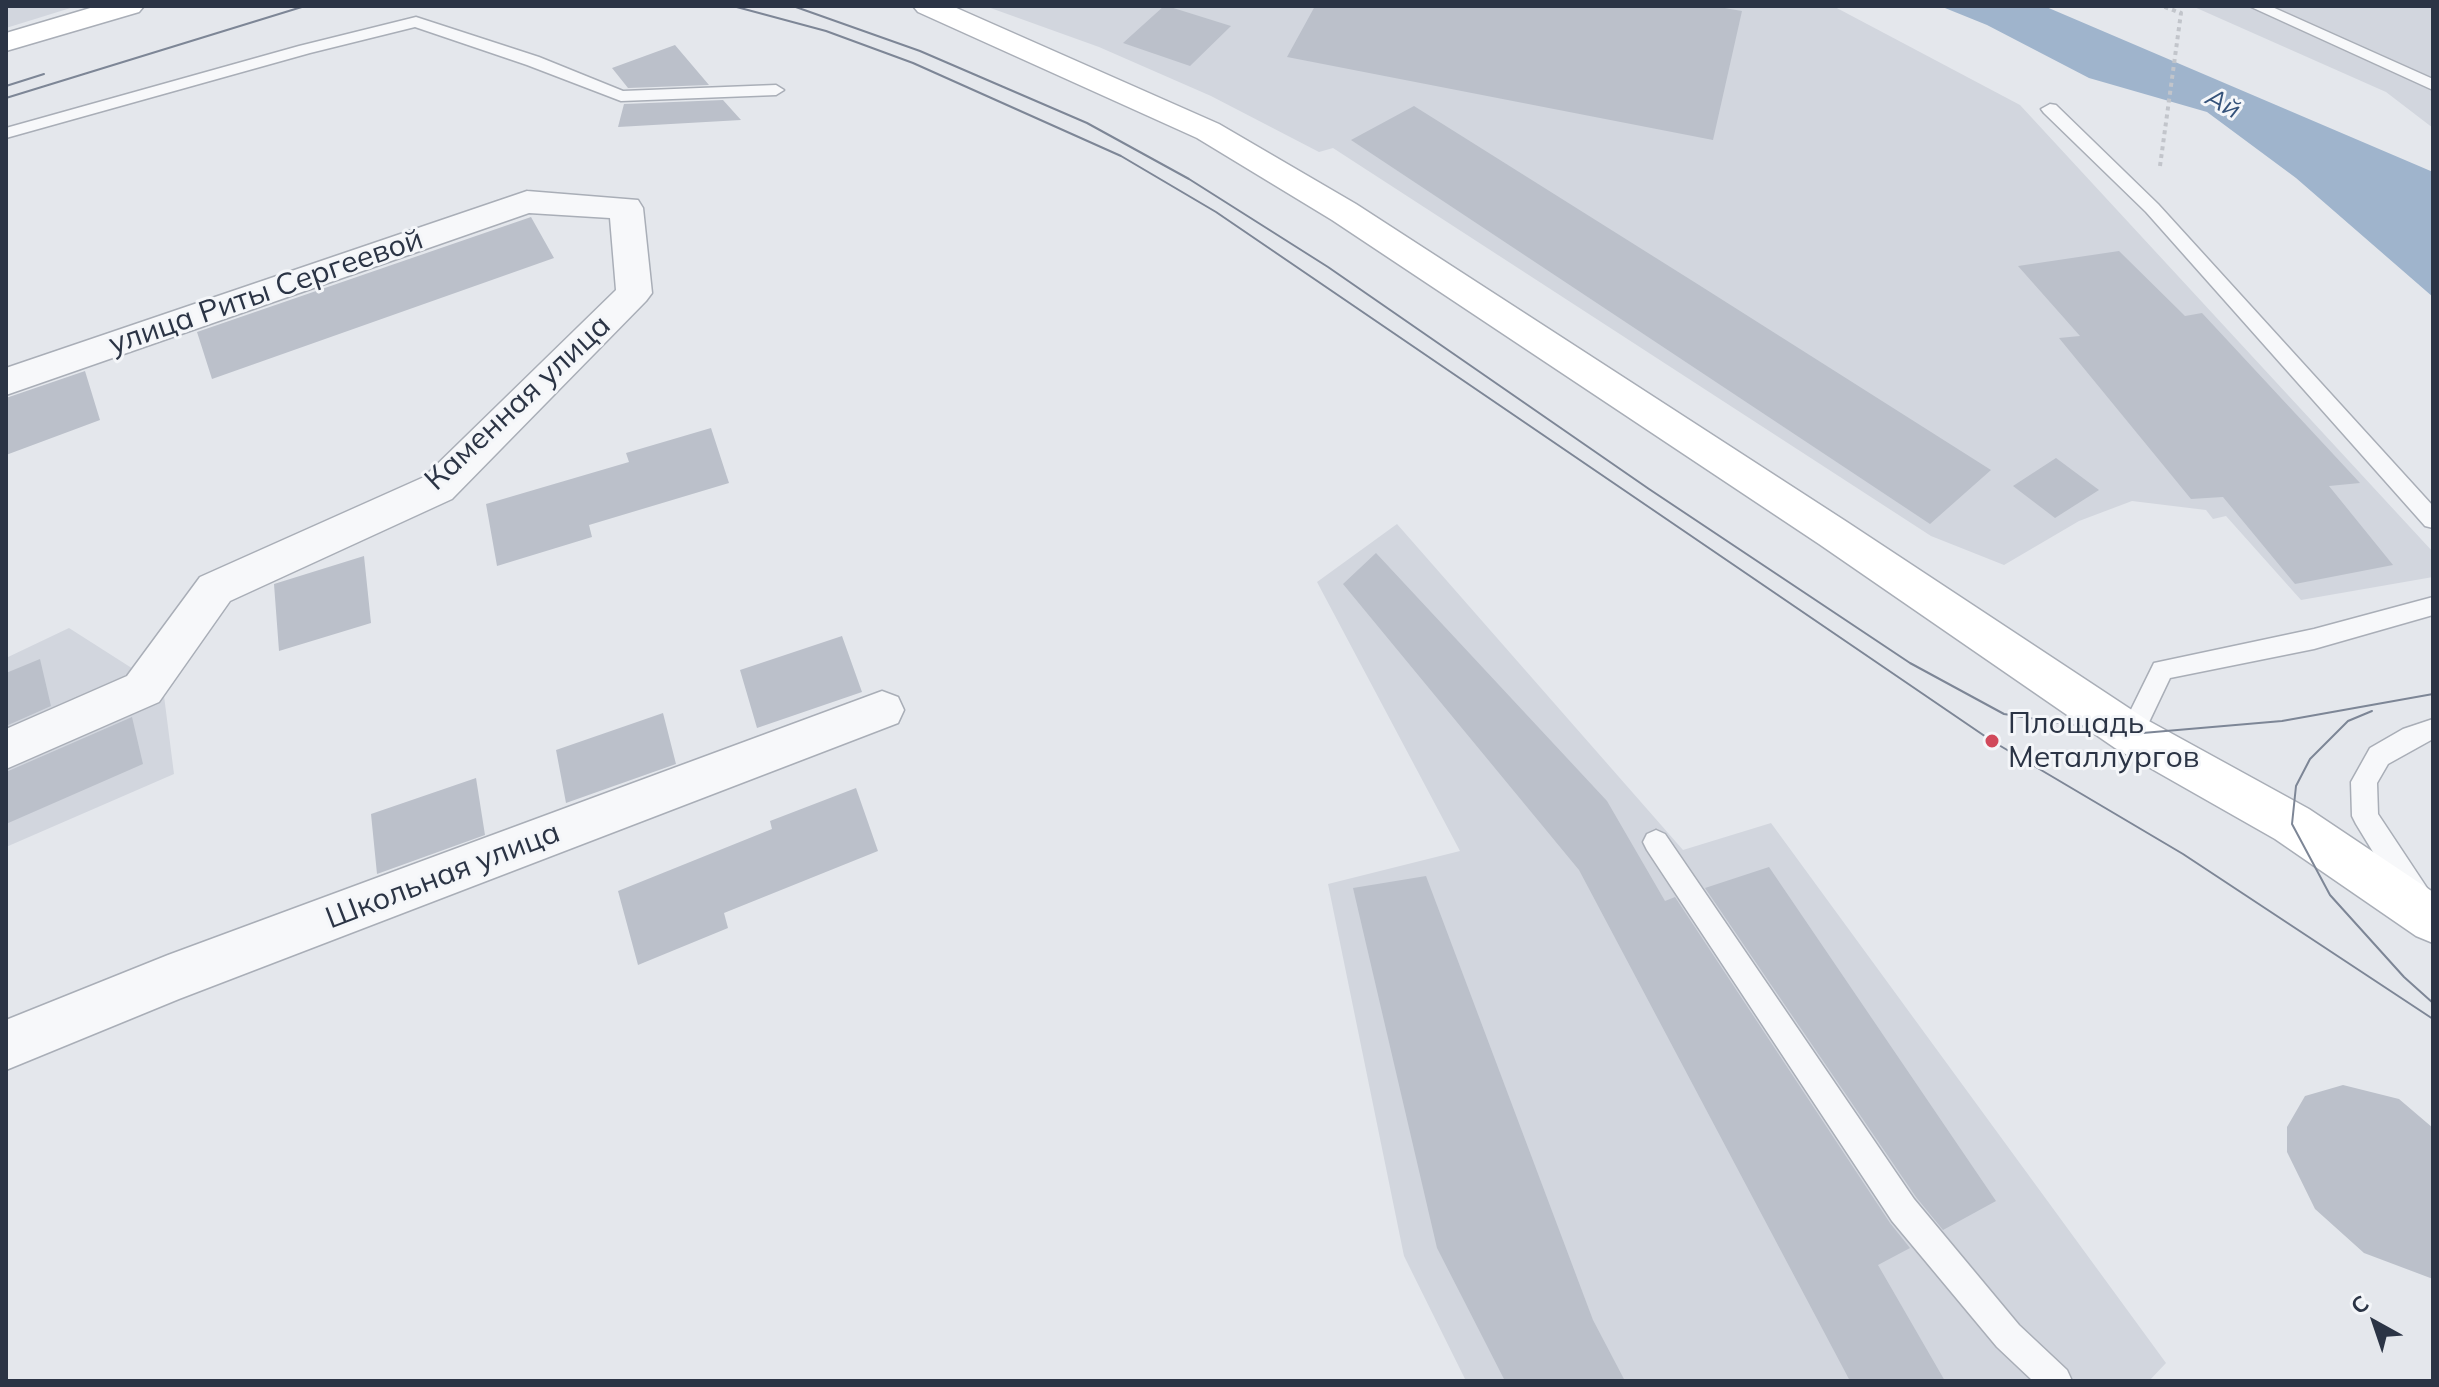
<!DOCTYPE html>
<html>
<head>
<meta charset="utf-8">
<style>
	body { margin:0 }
	#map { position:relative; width:2439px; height:1387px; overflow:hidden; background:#e4e7ec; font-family:Mulish,sans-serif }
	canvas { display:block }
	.frame { position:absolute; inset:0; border:8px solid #2b3445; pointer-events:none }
	.north { position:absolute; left:2335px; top:1283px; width:80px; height:80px; -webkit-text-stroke:6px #f4f6f9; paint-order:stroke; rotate:320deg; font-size:22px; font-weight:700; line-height:32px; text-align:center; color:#2b3445 }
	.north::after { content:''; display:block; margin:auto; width:28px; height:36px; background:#2b3445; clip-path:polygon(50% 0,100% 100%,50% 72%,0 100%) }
</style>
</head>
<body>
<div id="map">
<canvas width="2439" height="1387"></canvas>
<div class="frame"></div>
<div class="north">С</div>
</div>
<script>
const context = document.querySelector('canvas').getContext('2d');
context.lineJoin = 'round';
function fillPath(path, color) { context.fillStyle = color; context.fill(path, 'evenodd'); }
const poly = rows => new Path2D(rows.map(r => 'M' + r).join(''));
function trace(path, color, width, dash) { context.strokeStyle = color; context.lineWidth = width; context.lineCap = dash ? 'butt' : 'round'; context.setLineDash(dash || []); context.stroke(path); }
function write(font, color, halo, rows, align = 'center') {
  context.font = font + ' Mulish,sans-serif'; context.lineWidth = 6; context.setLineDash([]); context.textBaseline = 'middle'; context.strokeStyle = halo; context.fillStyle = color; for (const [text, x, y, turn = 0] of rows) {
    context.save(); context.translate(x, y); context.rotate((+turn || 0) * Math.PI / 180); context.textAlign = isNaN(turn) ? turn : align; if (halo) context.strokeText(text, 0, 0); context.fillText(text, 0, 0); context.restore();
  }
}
fillPath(poly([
	[6,6,77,6,6,28],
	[985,6,1833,6,2020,105,2433,552,2433,577,2301,600,2226,516,2213,519,2206,510,2132,501,2079,521,2004,565,1931,536,1333,148,1319,152,1211,96,1099,47],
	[2192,6,2433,6,2433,128,2386,92],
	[1397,524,1683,850,1771,823,2166,1363,2149,1381,1466,1381,1404,1256,1328,884,1460,851,1317,582],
	[69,628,163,688,174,774,6,847,6,658]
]), '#d2d6de');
fillPath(poly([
	[1940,6,2044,6,2433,172,2433,297,2296,178,2207,112,2089,78,1987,25]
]), '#9fb4cc');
fillPath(poly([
	[1164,6,1167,6,1231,26,1190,66,1123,43],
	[1315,6,1713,6,1742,11,1713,140,1287,57],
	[675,45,709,85,628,88,612,68],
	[723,100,741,120,618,127,624,104],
	[1414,106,1699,285,1991,470,1930,524,1351,140],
	[531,217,554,258,212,379,197,332],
	[2119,251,2185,316,2202,313,2360,483,2329,486,2393,565,2295,584,2223,497,2191,499,2059,338,2080,336,2018,266],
	[85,371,100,420,6,455,6,398],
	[711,428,729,483,589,525,592,537,497,566,486,504,629,462,626,453],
	[2056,458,2099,490,2055,518,2013,486],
	[1376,553,1607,801,1665,901,1675,897,1890,1223,1910,1248,1878,1265,1945,1381,1850,1381,1579,870,1343,584],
	[364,556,371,623,279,651,274,584],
	[842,636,862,692,757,728,740,670],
	[40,659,51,706,6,726,6,673],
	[663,713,676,764,566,803,556,750],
	[132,717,143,764,6,824,6,772],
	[476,778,485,835,377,874,371,814],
	[856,788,878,851,724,913,728,928,638,965,618,891,772,829,770,821],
	[1769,867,1996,1201,1943,1230,1916,1197,1705,888],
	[1426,876,1593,1320,1625,1381,1505,1381,1437,1248,1353,888],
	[2343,1085,2399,1099,2433,1128,2433,1279,2364,1253,2315,1209,2287,1152,2287,1127,2305,1096]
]), '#bbc0ca');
const lane = poly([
	[2249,6,2270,6,2433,79,2433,90,2249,6],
	[416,17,539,57,623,91,776,85,784,90,776,95,621,101,527,65,415,27,310,53,6,138,6,128,299,46,416,17],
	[2050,104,2056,105,2158,204,2433,506,2433,528,2425,526,2146,212,2044,113,2041,109,2050,104],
	[2433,597,2433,615,2314,649,2170,678,2140,741,2131,744,2122,741,2119,734,2154,663,2314,629,2433,597],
	[2433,719,2433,739,2388,764,2377,783,2378,814,2433,897,2433,929,2424,926,2401,898,2356,824,2352,816,2351,782,2370,748,2403,729,2433,719],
	[1656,830,1665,834,1914,1199,2019,1325,2067,1370,2072,1381,2033,1381,1997,1347,1892,1221,1647,850,1643,842,1647,834,1656,830]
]);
const street = poly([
	[527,191,638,200,643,208,652,293,646,301,452,499,230,601,159,702,6,769,6,729,127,676,200,577,424,477,616,290,610,218,529,213,6,395,6,368,527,191],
	[882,691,898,697,904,710,898,723,179,999,6,1070,6,1020,168,955,882,691]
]);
const secondary = poly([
	[97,6,144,6,139,12,6,51,6,33,97,6],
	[913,6,952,6,1219,124,1356,204,1847,522,2147,720,2309,809,2433,892,2433,943,2416,936,2275,839,2115,748,1819,544,1332,220,1197,138,918,12,913,6]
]);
trace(lane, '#a9aeb7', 3);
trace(street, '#a9aeb7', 3);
trace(secondary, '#a9aeb7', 3);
trace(poly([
	[2160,166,2181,13,2162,6]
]), '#c2c5cb', 4, [4, 4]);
fillPath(lane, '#f7f8fa');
fillPath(street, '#f7f8fa');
fillPath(secondary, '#fff');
trace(poly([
	[733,6,826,31,913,63,1121,156,1216,212,1992,741,2183,854,2433,1019],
	[793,6,920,51,1087,123,1189,179,1328,267,1649,489,1910,663,2004,714,2131,734,2282,721,2433,694],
	[6,86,44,74],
	[6,98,305,6],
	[2372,711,2348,721,2310,759,2296,786,2292,824,2330,895,2404,977,2433,1003]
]), '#7d8696', 2);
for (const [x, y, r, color] of [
	[1992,741,8,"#d1495b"]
]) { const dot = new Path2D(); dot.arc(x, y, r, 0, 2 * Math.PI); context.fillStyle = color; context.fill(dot); trace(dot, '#f4f6f9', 3); }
write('italic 26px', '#34527a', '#f4f6f9', [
	["Ай",2223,104,29]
]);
write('30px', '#2b3445', '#f4f6f9', [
	["улица Риты Сергеевой",266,292,-19],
	["Каменная улица",518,403,-43],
	["Школьная улица",443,876,-21]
]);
write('30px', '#2b3445', '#f4f6f9', [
	["Площадь",2008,724],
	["Металлургов",2008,758]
], 'left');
</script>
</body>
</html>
